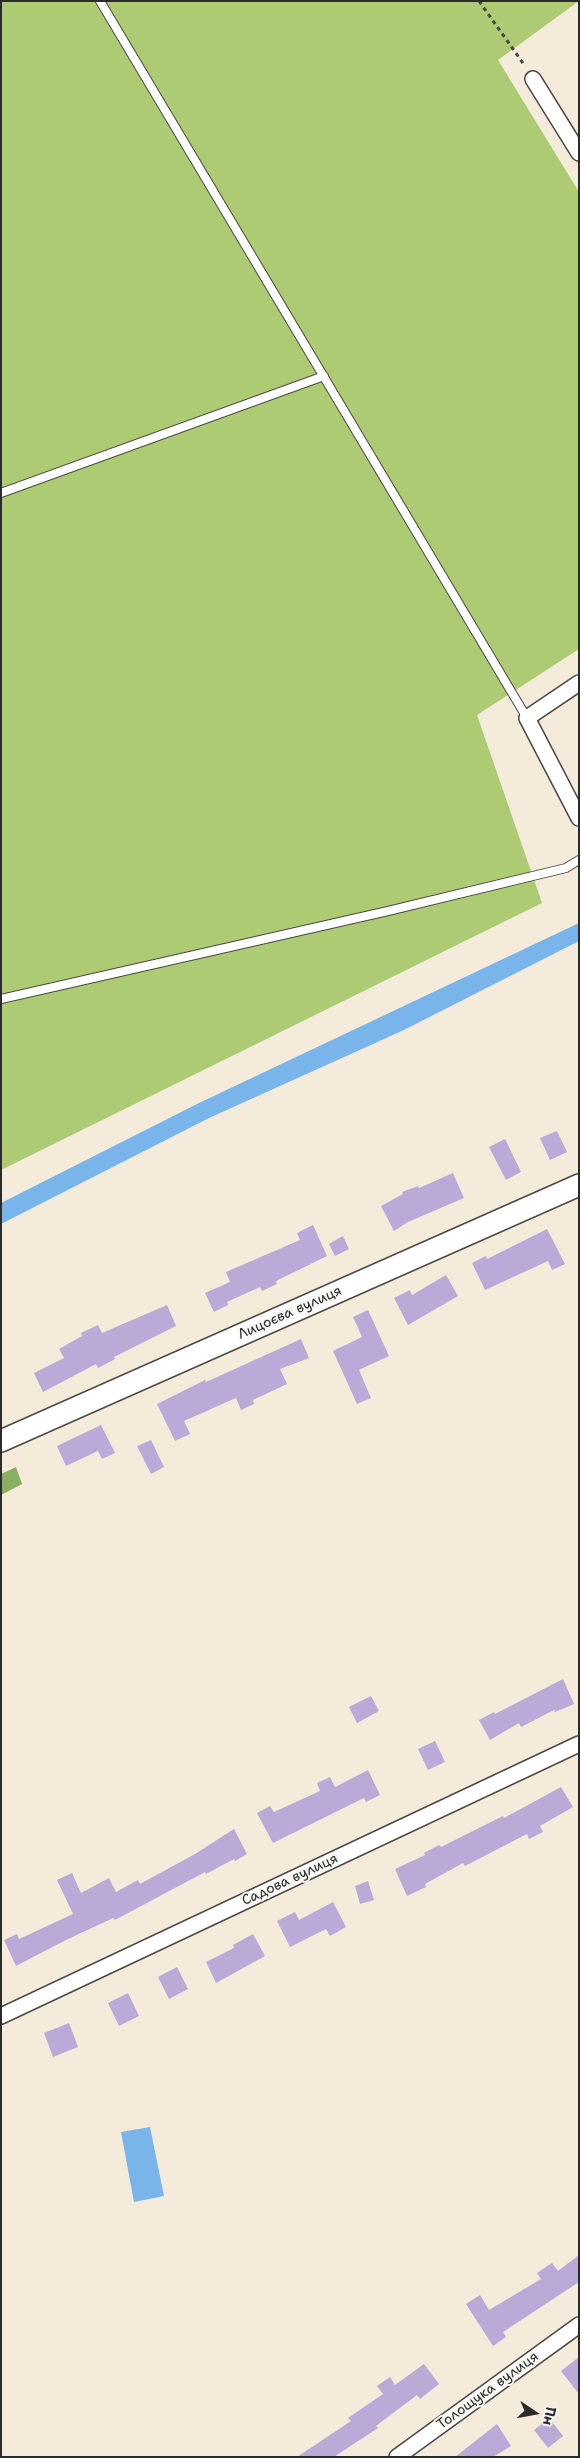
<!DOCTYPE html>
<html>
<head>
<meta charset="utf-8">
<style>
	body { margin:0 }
	#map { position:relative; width:580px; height:2458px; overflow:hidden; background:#f4ebdb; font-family:"Shantell Sans",sans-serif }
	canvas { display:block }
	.frame { position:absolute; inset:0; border:2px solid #2b2b2b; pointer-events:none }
	.north { position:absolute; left:510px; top:2388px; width:50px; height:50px; -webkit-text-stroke:4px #f6f6f2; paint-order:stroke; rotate:102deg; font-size:14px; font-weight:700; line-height:20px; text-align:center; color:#2b2b2b }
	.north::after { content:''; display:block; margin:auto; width:18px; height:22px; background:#2b2b2b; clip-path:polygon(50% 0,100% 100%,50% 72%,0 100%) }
</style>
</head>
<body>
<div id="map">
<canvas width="580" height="2458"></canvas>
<div class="frame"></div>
<div class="north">Пн</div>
</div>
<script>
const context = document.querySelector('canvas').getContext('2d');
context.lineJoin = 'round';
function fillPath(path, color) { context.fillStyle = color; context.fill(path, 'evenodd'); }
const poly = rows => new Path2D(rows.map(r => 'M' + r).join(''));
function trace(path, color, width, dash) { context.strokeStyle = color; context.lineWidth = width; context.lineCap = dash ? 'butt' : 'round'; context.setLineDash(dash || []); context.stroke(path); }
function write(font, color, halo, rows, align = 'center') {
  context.font = font + ' "Shantell Sans",sans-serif'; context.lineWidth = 4; context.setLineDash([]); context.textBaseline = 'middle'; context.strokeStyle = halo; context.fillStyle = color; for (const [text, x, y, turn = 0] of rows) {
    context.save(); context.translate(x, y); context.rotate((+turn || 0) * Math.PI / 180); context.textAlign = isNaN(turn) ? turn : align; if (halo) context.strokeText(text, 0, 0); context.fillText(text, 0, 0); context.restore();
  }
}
fillPath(poly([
	[1,1,579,1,498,60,579,192,579,649,477,715,542,903,1,1170]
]), '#accb73');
fillPath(poly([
	[16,1467,22,1484,1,1495,1,1474]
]), '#89af65');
fillPath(poly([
	[579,923,579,941,404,1030,209,1118,1,1224,1,1203,199,1103],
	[150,2127,164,2196,134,2202,121,2132]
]), '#79b5eb');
fillPath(poly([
	[557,1131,567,1152,550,1160,540,1138],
	[505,1139,521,1172,506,1180,489,1147],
	[453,1173,464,1198,408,1222,394,1231,381,1206,403,1194,402,1192,418,1186,419,1188],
	[313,1225,327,1256,276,1281,277,1284,262,1291,260,1287,227,1302,228,1305,214,1312,205,1293,230,1282,226,1272,300,1240,297,1233],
	[547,1229,565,1264,552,1270,548,1261,485,1290,472,1263,486,1256,487,1259],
	[343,1236,349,1249,335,1256,329,1244],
	[446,1275,458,1296,408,1325,394,1298,410,1290,412,1295],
	[167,1305,176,1326,114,1357,115,1359,98,1368,96,1364,43,1392,34,1373,64,1358,59,1349,82,1336,81,1333,98,1325,102,1333],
	[368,1310,389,1356,359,1370,371,1398,357,1404,333,1351,362,1337,353,1317],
	[301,1339,309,1358,280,1369,287,1384,253,1400,254,1404,241,1410,236,1398,184,1421,190,1434,175,1441,157,1404,205,1380,206,1382],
	[101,1425,115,1453,102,1459,98,1451,66,1466,57,1446],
	[151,1440,164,1467,151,1474,137,1446],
	[563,1679,574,1704,555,1712,554,1710,521,1727,519,1723,490,1740,479,1720,494,1712,495,1714],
	[371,1696,379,1711,357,1723,349,1707],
	[435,1741,445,1762,428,1770,418,1749],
	[368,1770,380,1795,366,1802,364,1798,273,1843,257,1813,270,1806,274,1812,320,1791,317,1783,330,1777,335,1787],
	[561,1787,573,1807,540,1826,543,1832,529,1839,527,1834,465,1866,463,1863,425,1884,426,1887,407,1896,395,1869,425,1855,424,1853,439,1845,441,1847,503,1816,504,1818],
	[234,1829,247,1854,235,1861,234,1859,206,1874,205,1872,115,1920,113,1918,66,1940,16,1966,4,1940,17,1934,19,1939,73,1914,57,1880,72,1873,81,1893,109,1878,116,1892,138,1880,140,1884,195,1854],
	[368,1881,374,1900,360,1904,355,1886],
	[333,1902,346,1927,330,1936,326,1929,290,1947,277,1921,295,1912,299,1920],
	[253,1934,265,1956,216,1983,206,1962,234,1948,233,1945],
	[177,1967,188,1989,169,1999,158,1977],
	[128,1993,139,2016,119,2026,108,2003],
	[69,2023,78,2047,53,2057,44,2033],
	[579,2255,579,2282,503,2332,506,2337,493,2346,466,2304,480,2295,489,2310,541,2279,537,2273,552,2263,558,2271],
	[579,2357,579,2394,561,2371],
	[424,2364,439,2384,420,2399,417,2395,376,2426,378,2428,334,2457,297,2457,351,2421,348,2418,383,2394,377,2386,390,2377,395,2385],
	[549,2418,563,2436,548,2448,534,2430],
	[497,2424,511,2446,493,2457,455,2457]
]), '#bbaad8');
const lane = poly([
	[100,1,527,718],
	[1,493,324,376],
	[1,999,388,911,566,868,579,860]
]);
const street = poly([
	[533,79,579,153],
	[579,683,527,718,579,818],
	[1,2016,579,1744],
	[397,2457,579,2325]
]);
const secondary = poly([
	[1,1441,579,1185]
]);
trace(lane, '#494845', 10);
trace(street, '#494845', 18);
trace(secondary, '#494845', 24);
trace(poly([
	[479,1,525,66]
]), '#494845', 3, [4, 4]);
trace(lane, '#fff', 8);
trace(street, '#fff', 15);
trace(secondary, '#fff', 21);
write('14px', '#2b2b2b', '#f6f6f2', [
	["Лицоєва вулиця",290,1313,-24],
	["Садова вулиця",290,1880,-25],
	["Толощука вулиця",488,2391,-36]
]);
</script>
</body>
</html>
